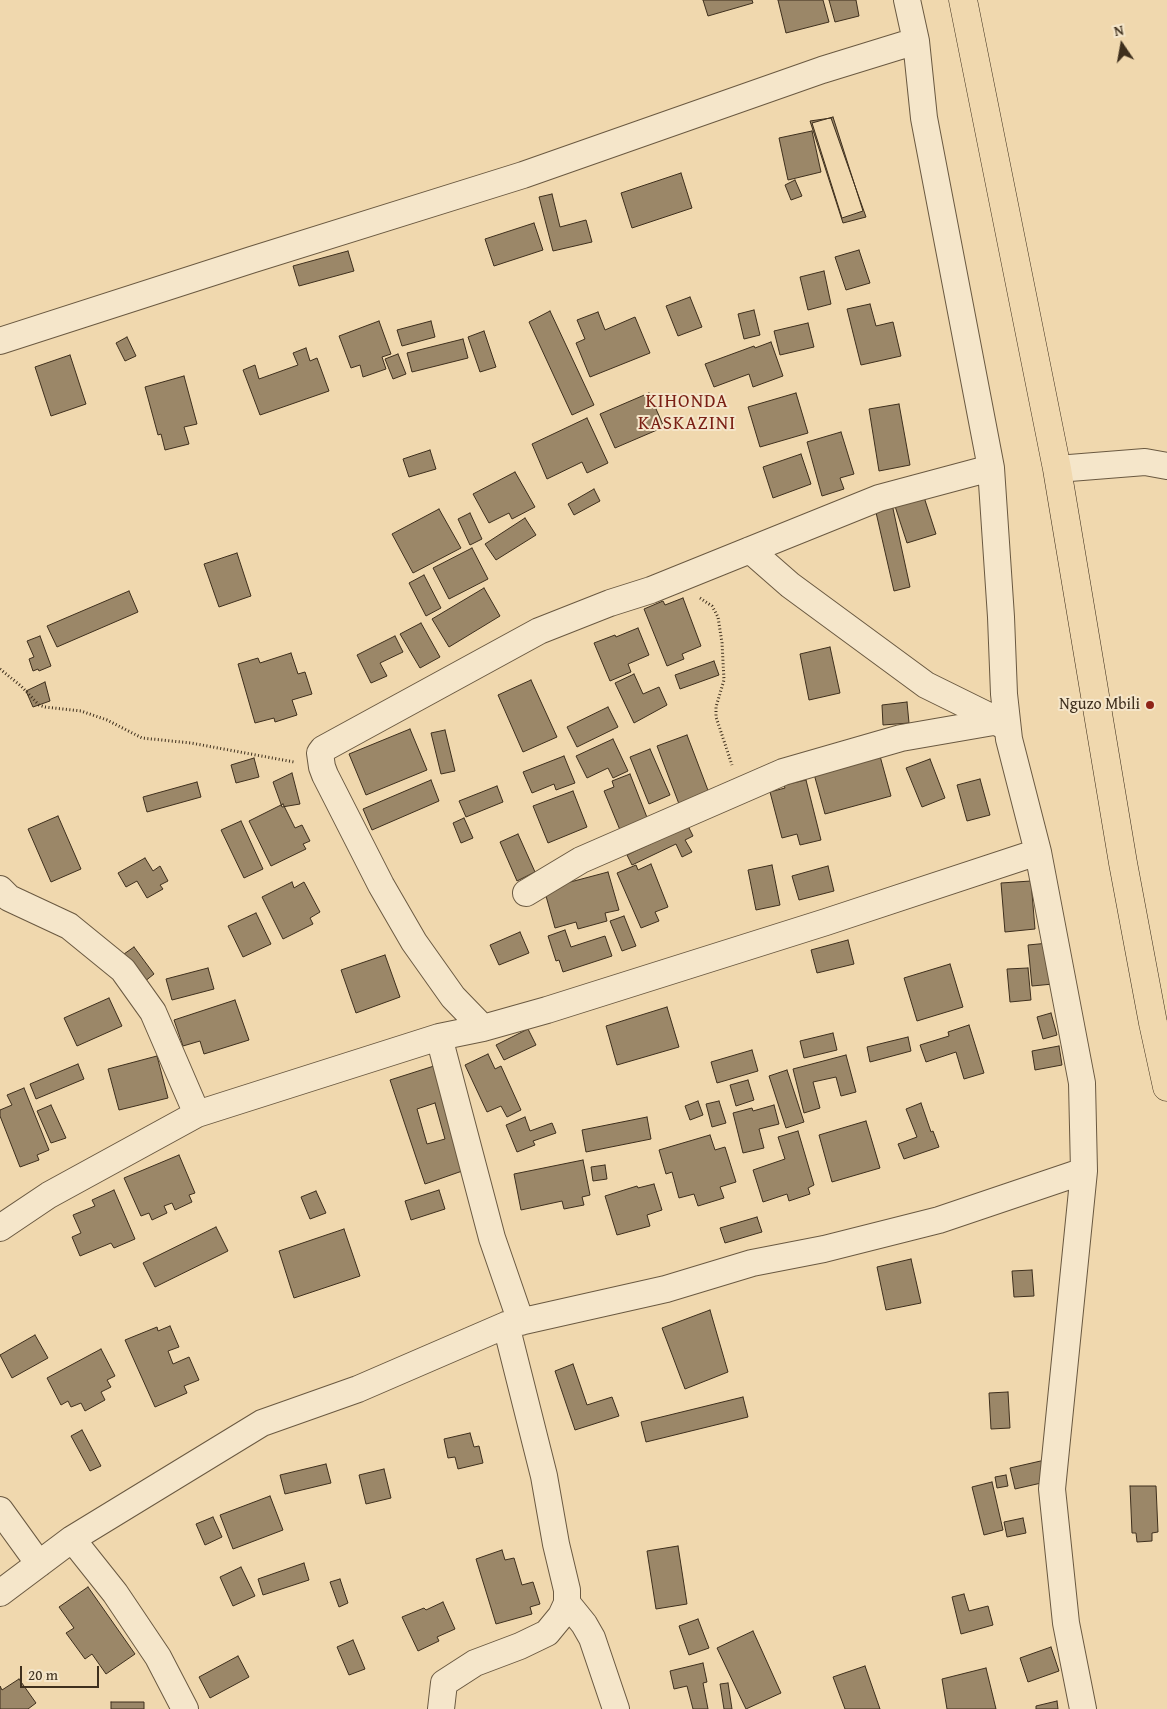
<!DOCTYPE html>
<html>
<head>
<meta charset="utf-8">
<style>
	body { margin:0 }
	#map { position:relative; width:1167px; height:1709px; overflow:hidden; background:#f0d8ae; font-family:"Gentium Book Plus",serif }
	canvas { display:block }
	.north { position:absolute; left:1097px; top:20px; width:50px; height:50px; -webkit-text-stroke:4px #f5e6ca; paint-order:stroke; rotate:348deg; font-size:14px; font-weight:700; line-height:20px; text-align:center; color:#3e2f1d }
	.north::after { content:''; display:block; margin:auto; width:18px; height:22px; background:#3e2f1d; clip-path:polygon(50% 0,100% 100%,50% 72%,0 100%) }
	.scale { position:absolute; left:20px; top:1666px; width:79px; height:22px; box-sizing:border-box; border:2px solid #3e2f1d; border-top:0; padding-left:6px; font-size:15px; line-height:18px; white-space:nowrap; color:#3e2f1d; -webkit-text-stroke:4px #f5e6ca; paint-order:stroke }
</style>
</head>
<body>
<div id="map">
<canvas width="1167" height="1709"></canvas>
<div class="north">N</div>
<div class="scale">20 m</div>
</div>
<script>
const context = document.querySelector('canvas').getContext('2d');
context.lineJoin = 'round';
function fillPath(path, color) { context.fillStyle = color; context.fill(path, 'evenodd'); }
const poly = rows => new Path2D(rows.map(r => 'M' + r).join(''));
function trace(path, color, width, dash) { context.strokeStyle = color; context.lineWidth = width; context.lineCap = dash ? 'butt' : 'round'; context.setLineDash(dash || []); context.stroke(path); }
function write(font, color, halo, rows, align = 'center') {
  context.font = font + ' "Gentium Book Plus",serif'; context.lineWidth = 4; context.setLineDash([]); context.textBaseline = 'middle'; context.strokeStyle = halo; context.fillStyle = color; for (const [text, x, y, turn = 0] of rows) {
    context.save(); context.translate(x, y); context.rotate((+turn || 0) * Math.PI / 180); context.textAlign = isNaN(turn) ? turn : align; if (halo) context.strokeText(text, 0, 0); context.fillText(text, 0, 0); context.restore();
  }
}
const building = poly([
	[703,0,752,0,753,3,708,16,703,0],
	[778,0,823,0,829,22,786,33,778,0],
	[829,0,856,0,859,16,835,22,829,0],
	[833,117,863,211,842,218,812,123,833,117],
	[831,118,866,217,843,223,810,121,831,118],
	[812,131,821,172,788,180,779,138,812,131],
	[681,173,692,208,632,228,621,193,681,173],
	[795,180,802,196,791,200,785,185,795,180],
	[552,194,560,227,586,220,592,242,553,251,539,197,552,194],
	[534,223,543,250,494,266,485,239,534,223],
	[859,250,870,283,846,290,835,257,859,250],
	[348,251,354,271,299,286,293,266,348,251],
	[824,271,831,304,808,310,800,277,824,271],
	[690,297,702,327,678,336,666,306,690,297],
	[870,304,876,326,893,322,901,356,861,365,847,309,870,304],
	[754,310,760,335,744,339,738,314,754,310],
	[550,311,594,405,572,415,529,322,550,311],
	[598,312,605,330,635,317,650,353,590,377,576,343,585,339,577,320,598,312],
	[379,321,391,354,382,357,386,369,363,377,360,365,351,368,339,336,379,321],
	[431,321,435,337,402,346,397,330,431,321],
	[808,323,814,347,780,355,774,331,808,323],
	[484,331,496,367,480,372,468,337,484,331],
	[127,337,136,356,125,361,116,343,127,337],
	[463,339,468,358,412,372,407,353,463,339],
	[771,342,783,376,753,387,749,374,714,387,705,364,754,346,755,348,771,342],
	[306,348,310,361,317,358,329,391,260,415,243,370,255,365,259,379,298,365,293,353,306,348],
	[398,354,406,374,393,379,385,359,398,354],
	[70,355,86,404,51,416,35,367,70,355],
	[184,376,197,424,184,427,189,444,165,450,161,434,158,435,145,387,184,376],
	[649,393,664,427,615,448,600,414,649,393],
	[796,393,808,433,760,447,748,407,796,393],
	[899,404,910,465,879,471,869,409,899,404],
	[587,418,608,463,587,473,582,462,547,479,532,444,587,418],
	[841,432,854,474,840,478,844,489,822,496,807,442,841,432],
	[430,450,436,469,409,477,403,459,430,450],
	[801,454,811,484,773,498,763,467,801,454],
	[515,472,535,507,512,519,509,513,489,523,473,494,515,472],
	[594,489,600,501,574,515,568,504,594,489],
	[922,491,936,534,907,543,893,500,922,491],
	[892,504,910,587,894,591,875,508,892,504],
	[439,509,461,548,413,573,392,534,439,509],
	[470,513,482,539,470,545,458,519,470,513],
	[525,518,536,535,496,560,485,544,525,518],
	[472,548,488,579,449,599,433,568,472,548],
	[237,553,251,596,219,607,204,564,237,553],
	[424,575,441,608,426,616,409,583,424,575],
	[484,588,500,616,449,647,432,619,484,588],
	[129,591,138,612,57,647,47,626,129,591],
	[683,598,701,646,682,654,684,659,667,666,644,609,663,601,665,605,683,598],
	[421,623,440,657,420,668,400,634,421,623],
	[638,628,649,655,628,664,631,672,610,681,594,643,615,635,616,637,638,628],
	[40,636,51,666,39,671,38,669,33,671,29,659,34,657,27,641,40,636],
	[395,636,403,652,380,663,387,676,371,683,357,655,395,636],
	[830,647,840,693,809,700,800,654,830,647],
	[291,653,298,674,305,672,312,694,292,700,297,715,275,722,274,718,255,723,238,664,258,658,260,663,291,653],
	[714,661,719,675,680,689,675,675,714,661],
	[634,674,643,694,659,687,667,705,634,723,615,683,634,674],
	[531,680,557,737,523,752,498,695,531,680],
	[45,682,50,701,33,707,26,691,45,682],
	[907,702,909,723,883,725,882,705,907,702],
	[608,707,618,727,577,747,567,727,608,707],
	[410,729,427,770,366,795,349,754,410,729],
	[445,730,455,771,441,774,431,733,445,730],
	[687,735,709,793,679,804,657,746,687,735],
	[613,739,628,771,613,778,608,768,587,778,576,756,613,739],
	[650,749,670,795,649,804,630,757,650,749],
	[564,756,575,783,556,790,554,784,532,793,523,772,564,756],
	[880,756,891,796,825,814,814,774,880,756],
	[254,758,259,777,236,783,231,765,254,758],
	[930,759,945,798,922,807,906,768,930,759],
	[292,773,300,804,282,807,273,782,292,773],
	[630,774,648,820,620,830,604,791,614,787,612,781,630,774],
	[980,779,990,815,967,821,957,785,980,779],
	[431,780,439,801,372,830,363,809,431,780],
	[806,780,821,840,800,845,797,834,782,838,770,792,785,788,784,785,806,780],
	[197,782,201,797,147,812,143,797,197,782],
	[497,786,503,802,466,817,459,801,497,786],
	[573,791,587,827,548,843,533,806,573,791],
	[283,804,295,828,302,825,310,841,303,844,306,849,271,866,249,821,283,804],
	[58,816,81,869,51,882,28,829,58,816],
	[464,818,473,838,461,843,453,823,464,818],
	[241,821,263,869,244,878,221,830,241,821],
	[688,826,693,836,685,840,692,852,682,857,676,844,632,865,627,855,688,826],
	[518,834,535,872,517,881,500,842,518,834],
	[145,858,153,871,160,866,168,881,160,885,163,889,147,898,137,881,126,887,118,873,145,858],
	[651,864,668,907,655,912,659,921,641,928,617,873,636,865,638,870,651,864],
	[772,865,780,905,756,910,748,870,772,865],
	[828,866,834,891,799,900,792,876,828,866],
	[608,872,619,910,605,913,607,921,578,929,576,922,555,928,544,889,608,872],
	[1031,881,1035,929,1005,932,1001,883,1031,881],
	[292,882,294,888,304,882,320,912,310,918,313,924,283,939,262,897,292,882],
	[256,913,271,944,243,957,228,926,256,913],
	[624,916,636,946,622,951,610,921,624,916],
	[565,930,571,947,605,936,612,956,563,972,559,960,556,961,548,936,565,930],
	[520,932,529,953,499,965,490,945,520,932],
	[848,940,854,964,817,973,811,950,848,940],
	[1049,943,1053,984,1032,986,1028,945,1049,943],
	[134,947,154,974,144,982,124,954,134,947],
	[385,955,400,997,356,1013,341,970,385,955],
	[950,964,963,1007,917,1021,904,978,950,964],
	[208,968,214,989,172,1000,166,979,208,968],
	[1028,968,1031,1000,1010,1002,1007,969,1028,968],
	[109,998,122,1026,77,1046,64,1018,109,998],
	[235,1000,249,1040,204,1054,200,1041,183,1046,174,1020,235,1000],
	[667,1007,679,1047,617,1065,606,1026,667,1007],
	[1051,1013,1057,1035,1043,1039,1037,1017,1051,1013],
	[969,1025,984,1073,964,1079,956,1052,926,1062,920,1045,949,1036,948,1032,969,1025],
	[528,1029,536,1045,504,1060,496,1045,528,1029],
	[833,1033,837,1050,804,1058,800,1041,833,1033],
	[908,1037,911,1051,870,1062,867,1047,908,1037],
	[1059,1046,1062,1065,1035,1070,1032,1051,1059,1046],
	[752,1050,758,1071,717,1083,711,1062,752,1050],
	[488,1054,495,1069,501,1066,521,1110,507,1117,501,1106,487,1112,465,1065,488,1054],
	[846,1055,856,1092,841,1096,836,1077,813,1082,820,1108,804,1113,793,1069,846,1055],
	[157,1056,168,1098,119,1110,108,1069,157,1056],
	[78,1064,84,1079,36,1099,30,1084,78,1064],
	[434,1066,468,1169,425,1184,390,1080,434,1066],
	[435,1103,445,1139,427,1144,417,1109,435,1103],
	[787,1070,804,1122,786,1128,769,1076,787,1070],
	[748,1080,754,1100,736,1106,730,1085,748,1080],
	[24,1088,49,1150,37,1155,39,1160,20,1167,0,1116,0,1110,12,1105,7,1095,24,1088],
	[698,1101,703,1115,690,1120,685,1106,698,1101],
	[719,1101,726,1123,712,1127,706,1104,719,1101],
	[921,1103,931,1132,933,1131,939,1147,904,1159,898,1144,917,1137,906,1109,921,1103],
	[51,1105,66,1138,51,1143,37,1111,51,1105],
	[774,1105,779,1124,759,1129,764,1148,743,1153,733,1113,752,1108,753,1111,774,1105],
	[525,1117,530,1131,552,1123,556,1133,533,1141,535,1145,517,1152,506,1125,525,1117],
	[647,1117,651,1139,586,1152,582,1130,647,1117],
	[866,1121,880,1168,832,1182,819,1135,866,1121],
	[798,1131,814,1185,808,1188,810,1194,789,1201,787,1194,763,1202,753,1170,785,1159,778,1137,798,1131],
	[710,1135,715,1150,725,1147,736,1182,720,1187,724,1198,698,1206,694,1194,679,1198,672,1172,666,1174,659,1150,710,1135],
	[179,1155,195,1193,189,1195,192,1202,175,1210,172,1203,164,1206,167,1213,152,1220,149,1213,141,1216,124,1178,179,1155],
	[583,1160,590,1195,582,1197,584,1205,564,1209,562,1201,521,1210,514,1174,583,1160],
	[605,1165,607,1179,593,1181,591,1167,605,1165],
	[654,1184,662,1210,647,1215,650,1226,617,1235,605,1196,637,1186,638,1188,654,1184],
	[114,1190,135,1239,114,1248,111,1243,80,1256,72,1237,81,1233,73,1215,95,1206,92,1200,114,1190],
	[439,1190,445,1209,411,1220,405,1201,439,1190],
	[316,1191,326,1213,310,1219,301,1197,316,1191],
	[757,1217,762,1232,725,1243,720,1228,757,1217],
	[216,1227,228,1251,155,1287,143,1263,216,1227],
	[344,1229,360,1276,294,1298,279,1251,344,1229],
	[911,1259,921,1303,886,1310,877,1267,911,1259],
	[1032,1270,1034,1296,1014,1297,1012,1271,1032,1270],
	[710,1310,728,1372,685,1389,662,1328,710,1310],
	[170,1326,179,1347,168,1351,173,1364,189,1357,199,1380,184,1386,187,1393,155,1407,125,1340,157,1327,158,1331,170,1326],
	[35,1335,48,1358,12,1378,0,1355,35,1335],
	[101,1349,115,1376,107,1380,111,1387,101,1392,105,1400,85,1411,81,1403,71,1407,68,1401,61,1405,47,1378,101,1349],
	[573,1364,587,1405,612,1397,619,1416,575,1430,555,1371,573,1364],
	[1008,1392,1010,1428,991,1429,989,1393,1008,1392],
	[743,1397,748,1417,646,1442,641,1422,743,1397],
	[82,1430,101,1466,90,1471,71,1436,82,1430],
	[470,1433,474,1447,479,1446,483,1463,458,1469,455,1457,448,1458,444,1439,470,1433],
	[1045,1460,1050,1481,1015,1489,1010,1468,1045,1460],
	[326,1464,331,1483,285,1494,280,1475,326,1464],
	[384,1469,391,1498,366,1504,359,1475,384,1469],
	[1006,1475,1008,1486,997,1488,995,1477,1006,1475],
	[992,1482,1003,1530,984,1535,972,1487,992,1482],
	[1130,1486,1156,1486,1158,1532,1152,1533,1152,1541,1137,1542,1136,1533,1132,1533,1130,1486],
	[270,1496,283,1530,233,1549,220,1515,270,1496],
	[213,1517,222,1537,205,1545,196,1524,213,1517],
	[1023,1518,1026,1533,1007,1537,1004,1522,1023,1518],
	[678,1546,687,1604,656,1609,647,1551,678,1546],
	[502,1550,505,1560,514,1558,522,1585,533,1582,540,1604,530,1607,532,1614,496,1624,476,1559,502,1550],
	[304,1563,309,1580,263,1595,258,1579,304,1563],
	[241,1567,255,1596,233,1606,220,1577,241,1567],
	[340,1579,348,1603,339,1607,330,1582,340,1579],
	[88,1587,135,1654,106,1674,92,1654,85,1659,66,1633,74,1628,59,1607,88,1587],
	[964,1594,969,1611,988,1606,993,1625,961,1634,952,1597,964,1594],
	[443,1602,455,1629,437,1637,439,1641,418,1651,402,1617,424,1608,426,1610,443,1602],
	[698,1619,709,1648,689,1655,679,1626,698,1619],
	[753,1631,781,1693,746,1709,717,1648,753,1631],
	[353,1640,365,1669,349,1675,337,1647,353,1640],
	[1051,1647,1059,1671,1028,1682,1020,1658,1051,1647],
	[238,1656,249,1677,210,1698,199,1677,238,1656],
	[703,1663,707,1682,703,1683,708,1709,693,1709,687,1686,674,1689,670,1671,703,1663],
	[865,1666,880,1709,845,1709,833,1677,865,1666],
	[986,1668,996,1709,947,1709,942,1679,986,1668],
	[19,1679,36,1703,28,1709,0,1709,0,1686,2,1690,19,1679],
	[728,1683,732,1709,724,1709,720,1684,728,1683],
	[1057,1701,1058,1709,1036,1709,1036,1706,1057,1701],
	[111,1702,144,1702,144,1709,111,1709,111,1702]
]);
fillPath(building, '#9b8768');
trace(building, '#3e2f1d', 1);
const street = poly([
	[907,0,916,41,924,118,991,468,1001,617,1004,694,1009,739,1038,852,1082,1083,1084,1171,1052,1489,1066,1623,1083,1709],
	[0,341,251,260,523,175,822,70,916,41],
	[1057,469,1145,462,1167,466],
	[750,550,790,585,926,685,999,721,1002,725],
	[0,889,9,898,69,926,123,970,153,1012,197,1114],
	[526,893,581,860,783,772,901,738,999,721],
	[483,1028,453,997,414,942,381,885,325,775,322,767,320,753,323,749,539,631,610,603,651,590,879,498,991,468],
	[439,1037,492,1238,521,1322],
	[0,1228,49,1195,197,1114,439,1037,483,1028,547,1010,826,922,1038,852],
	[0,1510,39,1564],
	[72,1539,115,1593,158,1657,185,1709],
	[0,1593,72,1539,262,1423,358,1389,506,1325,666,1289,752,1263,824,1249,939,1220,1084,1171],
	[567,1603,584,1624,592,1638,616,1709],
	[441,1709,444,1683,475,1663,520,1646,547,1633,561,1616,567,1603,567,1590,556,1544,544,1476,506,1325]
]);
const highway = poly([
	[963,0,1057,469,1123,863,1153,1023,1167,1087]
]);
trace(street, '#6a5941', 28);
trace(highway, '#3e2f1d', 29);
trace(poly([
	[700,598,712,606,718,617,722,643,724,680,716,707,716,717,732,765],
	[0,669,21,686,39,705,45,707,81,711,107,720,142,738,191,743,294,762]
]), '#3e2f1d', 3, [1, 2.5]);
trace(street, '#f5e6ca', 26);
trace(highway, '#f0d8ae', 28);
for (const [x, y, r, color] of [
	[1150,705,5,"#8f2418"]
]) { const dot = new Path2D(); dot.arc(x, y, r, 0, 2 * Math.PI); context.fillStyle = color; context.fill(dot); trace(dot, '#f5e6ca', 2); }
write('16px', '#3e2f1d', '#f5e6ca', [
	["Nguzo Mbili",1140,705]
], 'right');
context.letterSpacing = '1px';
write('19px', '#7a1f14', '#f5e6ca', [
	["KIHONDA",687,402],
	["KASKAZINI",687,424]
]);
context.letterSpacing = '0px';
</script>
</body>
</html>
